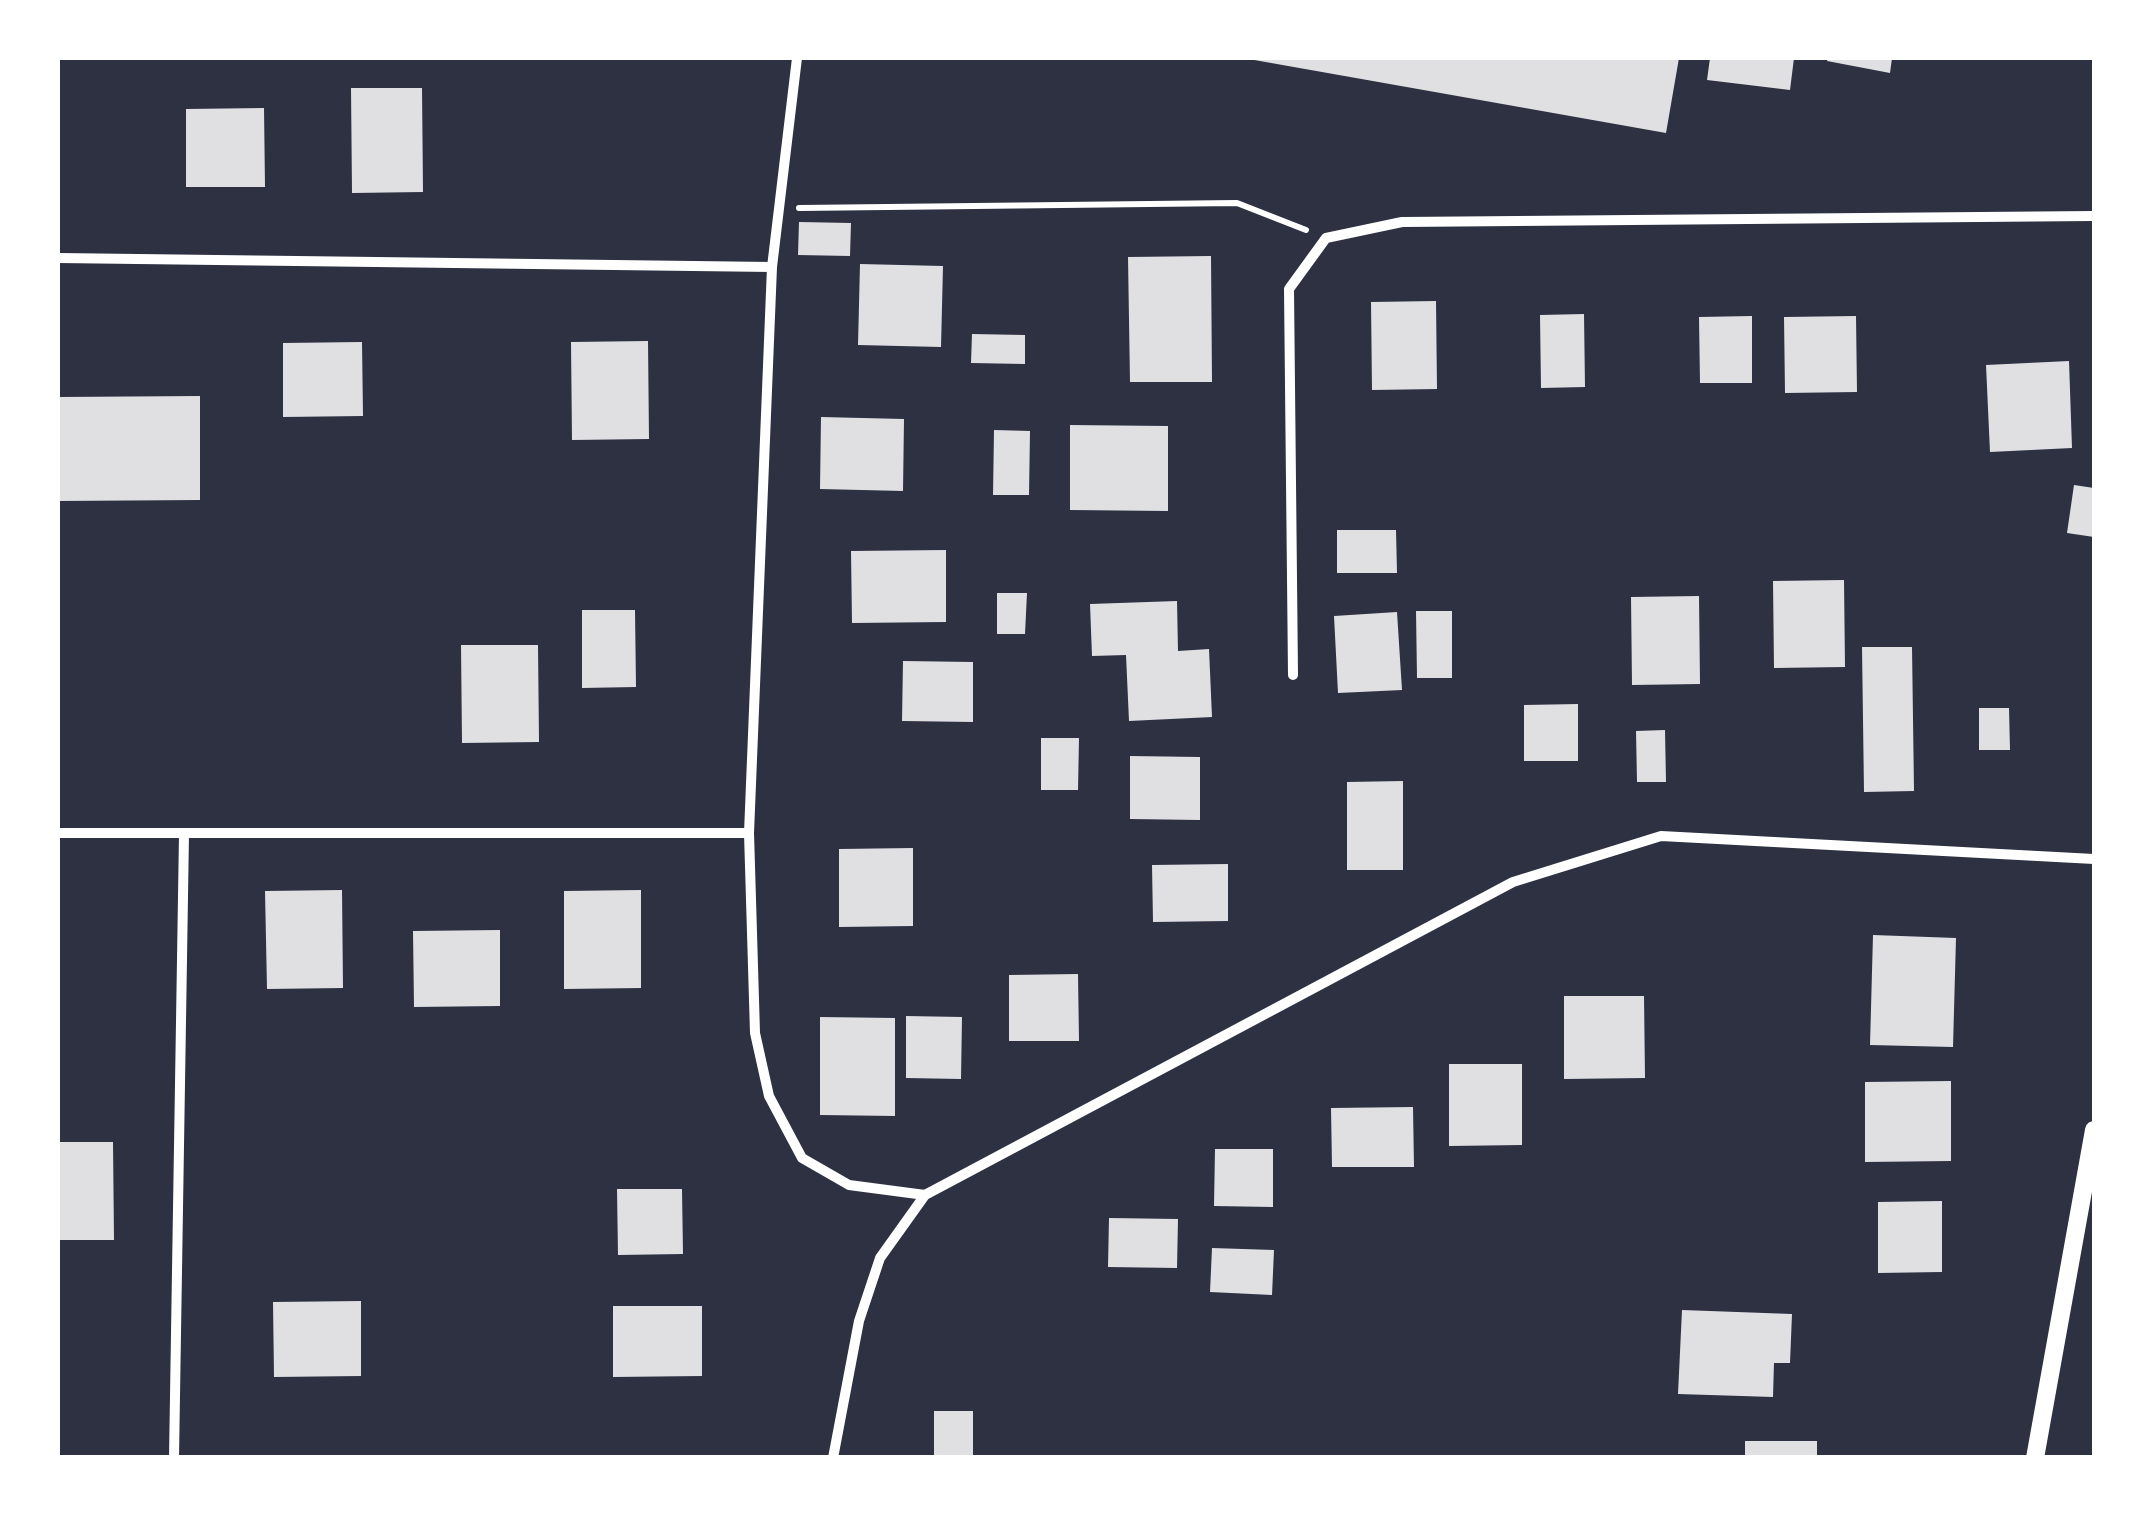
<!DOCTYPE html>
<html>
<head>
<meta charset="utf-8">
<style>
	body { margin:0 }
	#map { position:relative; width:2152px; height:1515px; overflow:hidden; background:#2d3142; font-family:"Work Sans",sans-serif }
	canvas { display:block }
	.frame { position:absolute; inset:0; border:60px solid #fff; pointer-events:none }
</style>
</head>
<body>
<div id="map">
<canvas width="2152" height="1515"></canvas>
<div class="frame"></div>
</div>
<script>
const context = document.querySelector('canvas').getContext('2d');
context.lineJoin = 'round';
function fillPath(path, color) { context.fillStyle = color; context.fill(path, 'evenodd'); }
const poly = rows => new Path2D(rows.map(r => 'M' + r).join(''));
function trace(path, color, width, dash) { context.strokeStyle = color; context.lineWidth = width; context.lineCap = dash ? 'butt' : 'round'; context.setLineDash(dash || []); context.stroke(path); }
fillPath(poly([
	[1243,58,1679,58,1666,133],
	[1710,58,1794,58,1790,90,1707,80],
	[1828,58,1892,58,1890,73,1827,61],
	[351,88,422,88,423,192,352,193],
	[264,108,265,187,186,187,186,109],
	[799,222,851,223,850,256,798,255],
	[1211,256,1212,382,1130,382,1128,257],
	[860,264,943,266,941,347,858,345],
	[1436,301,1437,389,1372,390,1371,302],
	[1584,314,1585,387,1541,388,1540,315],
	[1752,316,1752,383,1700,383,1699,317],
	[1856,316,1857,392,1785,393,1784,317],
	[972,334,1025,335,1025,364,971,363],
	[648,341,649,439,572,440,571,342],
	[362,342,363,416,283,417,283,343],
	[2069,361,2072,448,1990,452,1986,365],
	[200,396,200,500,58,501,58,397],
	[821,417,904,419,903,491,820,489],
	[1070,425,1168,426,1168,511,1070,510],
	[994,430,1030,431,1029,495,993,495],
	[2074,485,2094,488,2094,537,2067,533],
	[1337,530,1396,530,1397,573,1337,573],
	[946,550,946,622,852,623,851,551],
	[1844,580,1845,667,1774,668,1773,581],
	[997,593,1027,593,1025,634,997,634],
	[1699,596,1700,684,1632,685,1631,597],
	[1177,601,1178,651,1209,649,1212,717,1129,721,1126,655,1092,656,1090,604],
	[582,610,635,610,636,687,582,688],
	[1416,611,1452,611,1452,678,1417,678],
	[1397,612,1402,690,1338,693,1334,616],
	[461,645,538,645,539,742,462,743],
	[1862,647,1912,647,1914,791,1864,792],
	[903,661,973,662,973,722,902,721],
	[1578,704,1578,761,1524,761,1524,705],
	[1979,708,2009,708,2010,750,1979,750],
	[1665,730,1666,782,1637,782,1636,731],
	[1041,738,1079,738,1078,790,1041,790],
	[1130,756,1200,757,1200,820,1130,819],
	[1403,781,1403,870,1347,870,1347,782],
	[913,848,913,926,839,927,839,849],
	[1228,864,1228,921,1153,922,1152,865],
	[342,890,343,988,267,989,265,891],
	[641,890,641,988,564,989,564,891],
	[500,930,500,1006,414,1007,413,931],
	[1873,935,1956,938,1953,1047,1870,1045],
	[1078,974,1079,1041,1009,1041,1009,975],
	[1564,996,1644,996,1645,1078,1564,1079],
	[906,1016,962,1017,961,1079,906,1078],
	[820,1017,895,1018,895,1116,820,1115],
	[1449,1064,1522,1064,1522,1145,1449,1146],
	[1951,1081,1951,1161,1865,1162,1865,1082],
	[1413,1107,1414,1167,1332,1167,1331,1108],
	[58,1142,113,1142,114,1240,58,1240],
	[1215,1149,1273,1149,1273,1207,1214,1206],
	[617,1189,682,1189,683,1254,618,1255],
	[1942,1201,1942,1272,1878,1273,1878,1202],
	[1109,1218,1178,1219,1177,1268,1108,1267],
	[1212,1248,1274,1250,1272,1295,1210,1292],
	[361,1301,361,1376,274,1377,273,1302],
	[613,1306,702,1306,702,1376,613,1377],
	[1682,1310,1792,1314,1790,1363,1774,1363,1773,1397,1678,1394],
	[934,1411,973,1411,973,1458,934,1458],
	[1745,1441,1817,1441,1817,1458,1745,1458]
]), '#e0e0e3');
trace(poly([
	[799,208,1237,203,1306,230]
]), '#fff', 6);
trace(poly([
	[797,58,772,267,749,833,755,1033,769,1096,802,1158,849,1185,925,1195],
	[58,258,772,267],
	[1293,675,1289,289,1326,238,1402,222,2094,216],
	[58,833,749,833],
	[174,1458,184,834],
	[833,1458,859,1321,880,1258,925,1195,1513,882,1661,836,2094,859]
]), '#fff', 10);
trace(poly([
	[2035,1458,2094,1130]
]), '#fff', 18);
</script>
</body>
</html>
